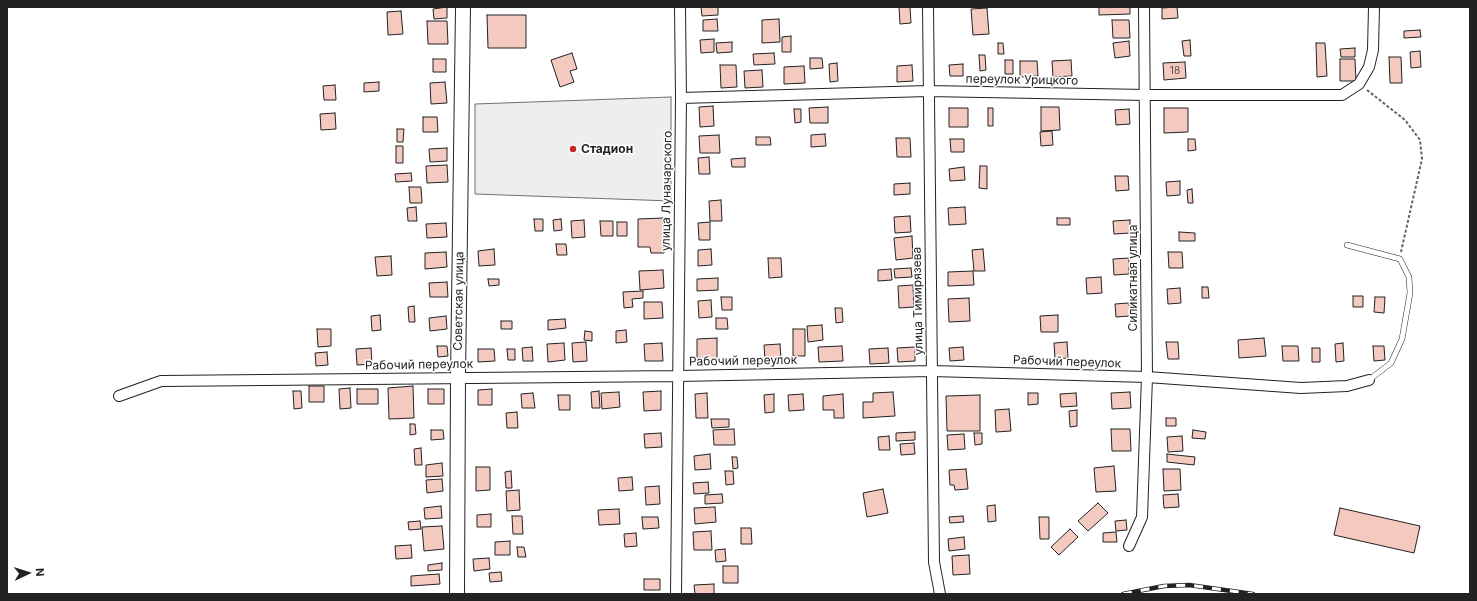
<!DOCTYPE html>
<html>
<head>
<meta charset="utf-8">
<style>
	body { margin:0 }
	#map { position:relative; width:1477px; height:601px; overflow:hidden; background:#fff; font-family:Inter,sans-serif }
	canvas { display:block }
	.frame { position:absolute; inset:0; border:8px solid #222; pointer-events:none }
	.north { position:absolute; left:8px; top:553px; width:40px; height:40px; -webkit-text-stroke:3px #fff; paint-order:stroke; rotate:86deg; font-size:11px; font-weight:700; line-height:16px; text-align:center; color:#222 }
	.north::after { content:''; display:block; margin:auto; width:14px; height:18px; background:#222; clip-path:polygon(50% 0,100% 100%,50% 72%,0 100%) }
</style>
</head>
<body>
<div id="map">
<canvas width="1477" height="601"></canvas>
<div class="frame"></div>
<div class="north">N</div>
</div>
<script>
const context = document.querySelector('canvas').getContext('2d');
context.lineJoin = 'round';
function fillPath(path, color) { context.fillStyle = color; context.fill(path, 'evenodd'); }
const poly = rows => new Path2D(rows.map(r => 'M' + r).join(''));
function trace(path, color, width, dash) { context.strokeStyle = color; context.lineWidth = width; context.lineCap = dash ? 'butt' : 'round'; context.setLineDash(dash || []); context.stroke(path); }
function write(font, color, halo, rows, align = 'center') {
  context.font = font + ' Inter,sans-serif'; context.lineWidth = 3; context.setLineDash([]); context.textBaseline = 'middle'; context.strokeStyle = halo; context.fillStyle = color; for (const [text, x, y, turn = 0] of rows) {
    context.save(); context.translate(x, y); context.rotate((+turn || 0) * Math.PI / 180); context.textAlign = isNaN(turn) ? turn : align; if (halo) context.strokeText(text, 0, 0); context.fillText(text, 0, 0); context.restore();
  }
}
const green = poly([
	[671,97,671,201,475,194,475,104,671,97]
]);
fillPath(green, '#eee');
trace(green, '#6f6f6f', 1);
const building = poly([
	[447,7,447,18,434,19,433,9,447,7],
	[701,7,718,7,718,15,702,16,701,7],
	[899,7,910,7,911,23,900,24,899,7],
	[1099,7,1130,7,1130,14,1099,15,1099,7],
	[1177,7,1178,18,1162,19,1162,8,1177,7],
	[987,8,989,34,973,35,971,9,987,8],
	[401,11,403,34,388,35,387,12,401,11],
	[487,15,526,15,526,48,488,48,487,15],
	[717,19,718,31,703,31,703,20,717,19],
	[779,19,780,42,762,43,762,20,779,19],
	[1112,20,1129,20,1130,38,1113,38,1112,20],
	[427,21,447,21,448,44,428,44,427,21],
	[1420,30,1421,37,1404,38,1404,31,1420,30],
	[791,36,791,52,782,52,782,37,791,36],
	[714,39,714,52,701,53,700,40,714,39],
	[1190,40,1191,56,1184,56,1182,41,1190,40],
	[1129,41,1130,56,1115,58,1113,43,1129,41],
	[732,42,732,52,717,53,716,43,732,42],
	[998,43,1003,43,1004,54,998,54,998,43],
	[1316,43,1325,43,1327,76,1317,77,1316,43],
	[1355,48,1355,57,1341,57,1340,49,1355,48],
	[1420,51,1421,67,1411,68,1410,52,1420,51],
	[572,53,577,69,570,71,574,82,560,87,551,60,572,53],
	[774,53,775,64,754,65,753,54,774,53],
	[979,55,985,55,986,70,980,71,979,55],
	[1389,57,1401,57,1402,83,1390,83,1389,57],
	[810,58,822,58,823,68,810,69,810,58],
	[433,59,446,59,446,72,433,72,433,59],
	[1340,59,1355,59,1356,81,1340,81,1340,59],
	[1005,60,1013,60,1013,74,1005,74,1005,60],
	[1071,60,1072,76,1053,77,1052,61,1071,60],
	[1020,61,1037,61,1038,76,1020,77,1020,61],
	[1185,62,1186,78,1164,80,1163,63,1185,62],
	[837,63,838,81,830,82,829,64,837,63],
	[963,64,963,76,950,76,949,65,963,64],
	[720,65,736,65,737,87,721,88,720,65],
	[912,65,913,81,897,82,897,66,912,65],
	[804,66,805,83,784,84,784,67,804,66],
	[762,70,763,87,745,88,744,71,762,70],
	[379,82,379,91,364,92,364,83,379,82],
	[445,82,447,103,431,104,430,83,445,82],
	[335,85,336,100,324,100,323,86,335,85],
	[713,106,714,126,700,127,699,107,713,106],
	[828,107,828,123,810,123,809,108,828,107],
	[1041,107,1059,107,1060,130,1041,131,1041,107],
	[949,108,968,108,968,127,949,127,949,108],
	[988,108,993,108,993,126,988,126,988,108],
	[1164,108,1188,108,1188,132,1164,133,1164,108],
	[794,109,801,109,801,122,795,123,794,109],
	[1129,109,1130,124,1116,125,1115,110,1129,109],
	[335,113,336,129,321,130,320,114,335,113],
	[423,117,437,117,438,132,423,132,423,117],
	[397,129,404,129,403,142,397,142,397,129],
	[1052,131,1053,145,1041,146,1040,132,1052,131],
	[825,134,826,146,811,147,811,135,825,134],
	[719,135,720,153,700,153,699,136,719,135],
	[756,137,770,137,771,145,756,145,756,137],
	[896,138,910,138,911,157,897,157,896,138],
	[950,139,964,139,964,152,951,152,950,139],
	[1188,139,1195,139,1196,150,1188,151,1188,139],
	[396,146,403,146,403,163,396,163,396,146],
	[447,148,447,161,430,162,429,149,447,148],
	[709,157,710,174,699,174,698,158,709,157],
	[745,158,745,167,732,167,731,159,745,158],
	[447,165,448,182,427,183,426,166,447,165],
	[980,166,987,166,987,189,979,188,980,166],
	[964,167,965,180,950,181,949,169,964,167],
	[411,173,412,181,396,182,395,174,411,173],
	[1115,176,1128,176,1129,190,1116,191,1115,176],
	[1180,181,1180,195,1167,196,1166,182,1180,181],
	[910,183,910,194,894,195,894,184,910,183],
	[409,187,421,187,422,203,410,203,409,187],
	[1192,189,1193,203,1188,203,1187,190,1192,189],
	[721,200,722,221,710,221,709,201,721,200],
	[416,207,417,221,408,221,407,208,416,207],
	[965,207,966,224,949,225,948,208,965,207],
	[910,216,911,232,895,233,894,217,910,216],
	[663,218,664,253,651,253,650,247,638,247,638,219,663,218],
	[1057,218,1070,218,1070,225,1057,225,1057,218],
	[534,219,543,219,543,231,535,231,534,219],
	[561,219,562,230,554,231,553,220,561,219],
	[584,220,585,237,572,238,571,221,584,220],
	[1130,220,1130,233,1114,234,1113,221,1130,220],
	[600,221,613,221,613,236,601,236,600,221],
	[617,222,627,222,627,236,617,236,617,222],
	[710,222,710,240,699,240,698,223,710,222],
	[446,223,447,237,427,238,426,224,446,223],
	[1179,232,1195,233,1195,241,1179,241,1179,232],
	[912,236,913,258,896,260,894,238,912,236],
	[556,244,566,244,567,255,557,255,556,244],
	[494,249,495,265,479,266,478,251,494,249],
	[711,249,712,265,698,266,698,250,711,249],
	[983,249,985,271,974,271,972,250,983,249],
	[446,252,447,267,425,269,425,253,446,252],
	[1168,252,1182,252,1183,268,1169,268,1168,252],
	[391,256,392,275,377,276,375,257,391,256],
	[768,258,781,258,782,277,769,278,768,258],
	[1129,258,1129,274,1114,275,1113,259,1129,258],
	[911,268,912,277,895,278,894,269,911,268],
	[891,269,892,280,878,281,878,270,891,269],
	[663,270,664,288,640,290,639,271,663,270],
	[973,271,974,285,948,286,948,272,973,271],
	[1101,277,1102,293,1087,294,1086,278,1101,277],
	[718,278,718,290,697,291,697,279,718,278],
	[488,279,499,279,499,285,489,286,488,279],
	[447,282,448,297,430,297,429,283,447,282],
	[913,285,914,307,899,308,898,286,913,285],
	[1202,287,1208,287,1209,298,1202,298,1202,287],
	[1180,288,1181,303,1168,304,1167,289,1180,288],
	[643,291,643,298,632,299,633,307,624,308,623,292,643,291],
	[1353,296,1363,296,1363,307,1353,307,1353,296],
	[721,297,732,297,732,310,722,310,721,297],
	[1375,297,1385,297,1384,313,1374,312,1375,297],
	[969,298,970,321,949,322,948,299,969,298],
	[711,300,712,317,699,318,698,301,711,300],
	[644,302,662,302,663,318,644,319,644,302],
	[1129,303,1130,316,1116,317,1115,304,1129,303],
	[414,306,415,322,409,322,408,307,414,306],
	[835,308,842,308,843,322,836,323,835,308],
	[380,315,381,330,372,331,371,316,380,315],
	[1058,315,1058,332,1041,332,1040,316,1058,315],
	[446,316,447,329,430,331,429,318,446,316],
	[716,318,727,318,728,329,716,329,716,318],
	[565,319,566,328,548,330,548,320,565,319],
	[501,321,512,321,512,329,501,329,501,321],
	[822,325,823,340,808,342,807,326,822,325],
	[317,329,331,329,331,346,318,347,317,329],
	[793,329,805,329,805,356,793,356,793,329],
	[626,330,627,342,616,343,616,331,626,330],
	[585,331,592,332,592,341,584,340,585,331],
	[717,338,717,360,697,360,697,339,717,338],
	[1264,338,1266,356,1239,358,1238,340,1264,338],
	[586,342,587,361,573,362,572,343,586,342],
	[1067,342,1068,358,1055,359,1054,343,1067,342],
	[1166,342,1178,342,1179,359,1168,359,1166,342],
	[564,343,565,360,548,362,547,344,564,343],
	[662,343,663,361,645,361,644,344,662,343],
	[1343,343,1344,361,1336,362,1335,344,1343,343],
	[780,344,781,359,765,360,764,345,780,344],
	[437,346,447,346,448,356,438,357,437,346],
	[842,346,843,361,819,362,818,347,842,346],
	[1282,346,1298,346,1299,361,1283,361,1282,346],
	[1373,346,1384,346,1385,360,1374,361,1373,346],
	[532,347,533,361,523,361,522,348,532,347],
	[915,347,915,361,898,362,897,348,915,347],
	[963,347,964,360,950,361,949,348,963,347],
	[371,348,372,364,357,365,356,349,371,348],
	[888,348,889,363,870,364,869,349,888,348],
	[1312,348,1320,348,1320,362,1312,362,1312,348],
	[478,349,494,349,495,361,478,362,478,349],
	[507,349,515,349,515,360,508,360,507,349],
	[327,352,328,365,316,366,315,353,327,352],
	[309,386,324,386,324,402,309,402,309,386],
	[413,386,414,418,389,419,388,388,413,386],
	[350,388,351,408,340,409,339,389,350,388],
	[357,389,378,389,378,404,357,404,357,389],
	[428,389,444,389,444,404,428,404,428,389],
	[492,389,492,405,478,405,478,390,492,389],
	[293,391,301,391,302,408,294,409,293,391],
	[599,391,600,408,592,408,591,392,599,391],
	[661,391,661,410,644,411,643,392,661,391],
	[619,392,620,407,602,409,601,393,619,392],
	[893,392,895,416,863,418,863,402,873,402,873,393,893,392],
	[1130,392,1131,408,1112,409,1111,393,1130,392],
	[533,393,535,408,522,408,521,394,533,393],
	[707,393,708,418,696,418,695,394,707,393],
	[1028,393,1038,393,1038,404,1028,405,1028,393],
	[1076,393,1077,406,1061,407,1060,394,1076,393],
	[774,394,774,412,765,413,764,395,774,394],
	[803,394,804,410,789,411,788,395,803,394],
	[843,394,844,418,834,418,834,410,823,410,823,396,843,394],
	[558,395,570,395,570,410,559,410,558,395],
	[980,395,980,431,947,431,946,396,980,395],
	[1009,409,1011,431,996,432,995,410,1009,409],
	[1077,410,1077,426,1070,427,1069,411,1077,410],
	[517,412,518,428,507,428,506,413,517,412],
	[1166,418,1176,418,1176,426,1166,426,1166,418],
	[711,419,729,419,729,427,712,428,711,419],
	[410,424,415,424,416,434,410,435,410,424],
	[734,429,735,445,714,445,713,430,734,429],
	[1111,429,1130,429,1131,451,1112,451,1111,429],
	[431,430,443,430,444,439,431,440,431,430],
	[1193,430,1206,432,1205,439,1192,438,1193,430],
	[915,432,915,440,896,441,896,433,915,432],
	[661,433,662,447,645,448,644,434,661,433],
	[974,433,982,433,982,444,975,445,974,433],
	[964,434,965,449,948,450,947,435,964,434],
	[889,436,890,450,879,450,878,437,889,436],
	[1182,436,1183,451,1168,452,1167,437,1182,436],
	[914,443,915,454,901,455,900,444,914,443],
	[421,448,422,465,415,465,414,449,421,448],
	[710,454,711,469,695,470,694,456,710,454],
	[1167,454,1195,457,1194,465,1167,462,1167,454],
	[732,457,737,457,738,468,733,469,732,457],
	[442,463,443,476,426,477,426,465,442,463],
	[1114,466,1116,491,1096,492,1094,468,1114,466],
	[476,467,490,467,490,490,476,491,476,467],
	[966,469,968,489,955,490,954,485,950,485,949,470,966,469],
	[1163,469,1180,469,1181,490,1164,491,1163,469],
	[511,471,512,488,506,488,505,472,511,471],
	[725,471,733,471,734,484,726,485,725,471],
	[632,477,633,490,619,491,618,478,632,477],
	[442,479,443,491,427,493,426,480,442,479],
	[708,482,709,493,694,494,693,483,708,482],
	[659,486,660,504,646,505,645,487,659,486],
	[883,489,888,513,867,517,863,493,883,489],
	[519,490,520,510,507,511,506,491,519,490],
	[722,494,723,503,705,504,705,495,722,494],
	[1178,494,1179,507,1164,508,1163,495,1178,494],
	[1098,503,1108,513,1088,531,1078,521,1098,503],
	[995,505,996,521,988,522,987,506,995,505],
	[441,506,442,518,425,519,424,508,441,506],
	[715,507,716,522,695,524,694,508,715,507],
	[1340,508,1420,526,1414,553,1334,535,1340,508],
	[619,509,620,524,599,525,598,510,619,509],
	[491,514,491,527,477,527,477,515,491,514],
	[512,516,522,516,523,534,513,534,512,516],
	[963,516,964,522,950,523,949,517,963,516],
	[642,517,658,517,659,528,643,529,642,517],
	[1039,517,1049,517,1049,539,1040,539,1039,517],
	[1126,520,1127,530,1116,531,1115,521,1126,520],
	[420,521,421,529,409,530,408,522,420,521],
	[442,526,444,549,424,551,422,527,442,526],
	[741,528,751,528,752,544,741,544,741,528],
	[1070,529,1078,537,1059,555,1051,547,1070,529],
	[711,531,712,550,694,550,693,532,711,531],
	[1116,532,1117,542,1103,542,1103,533,1116,532],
	[636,533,637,546,625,547,624,534,636,533],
	[964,537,965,549,949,551,948,539,964,537],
	[510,541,510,555,495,555,495,542,510,541],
	[411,545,412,558,396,559,395,546,411,545],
	[517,547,524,547,526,557,518,557,517,547],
	[725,549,726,561,716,562,715,550,725,549],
	[969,555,970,574,953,575,952,556,969,555],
	[489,558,490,569,474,571,473,559,489,558],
	[442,563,442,570,428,571,428,565,442,563],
	[723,566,738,566,738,583,723,583,723,566],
	[501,572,502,581,490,582,489,573,501,572],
	[439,574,440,584,411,586,411,576,439,574],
	[644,579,660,579,660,590,644,590,644,579],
	[714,584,714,594,695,594,694,585,714,584]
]);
fillPath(building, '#f3c9c0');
trace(building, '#222', 1);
const lane = poly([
	[1347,245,1400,259,1409,277,1410,293,1402,339,1391,363,1369,380]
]);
const street = poly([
	[928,7,934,562,940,594],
	[681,98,928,91,1146,95,1342,95,1359,84,1369,67,1373,50,1374,7],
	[119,396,161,381,678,376,932,371,1147,377,1301,388,1347,386,1369,380],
	[1129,546,1142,517,1147,377,1144,7],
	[676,594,681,98,680,7]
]);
const secondary = poly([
	[457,594,458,377,463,7]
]);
trace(lane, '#222', 6);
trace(street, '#222', 12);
trace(secondary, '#222', 16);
trace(poly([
	[1367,90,1405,120,1420,140,1422,159,1401,252]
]), '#646464', 2, [3, 2]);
trace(lane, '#fff', 5);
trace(street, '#fff', 10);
trace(secondary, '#fff', 14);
const rail = poly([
	[1123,594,1164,586,1189,585,1253,594]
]);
trace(rail, '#222', 4.5);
trace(rail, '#fff', 3, [9]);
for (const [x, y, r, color] of [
	[573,149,4,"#c62828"]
]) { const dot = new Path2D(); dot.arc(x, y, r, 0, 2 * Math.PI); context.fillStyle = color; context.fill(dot); trace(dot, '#fff', 1.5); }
write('10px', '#564c4a', null, [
	["18",1175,71]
]);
write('12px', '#222', '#fff', [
	["переулок Урицкого",1022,80,1],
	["улица Луначарского",667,191,-89],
	["Силикатная улица",1133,278,-90],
	["Советская улица",459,301,-89],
	["улица Тимирязева",918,301,-91],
	["Рабочий переулок",743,361,-1],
	["Рабочий переулок",1067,362,2],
	["Рабочий переулок",419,365,-1]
]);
write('bold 12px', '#222', '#fff', [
	["Стадион",581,149]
], 'left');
</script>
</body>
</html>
